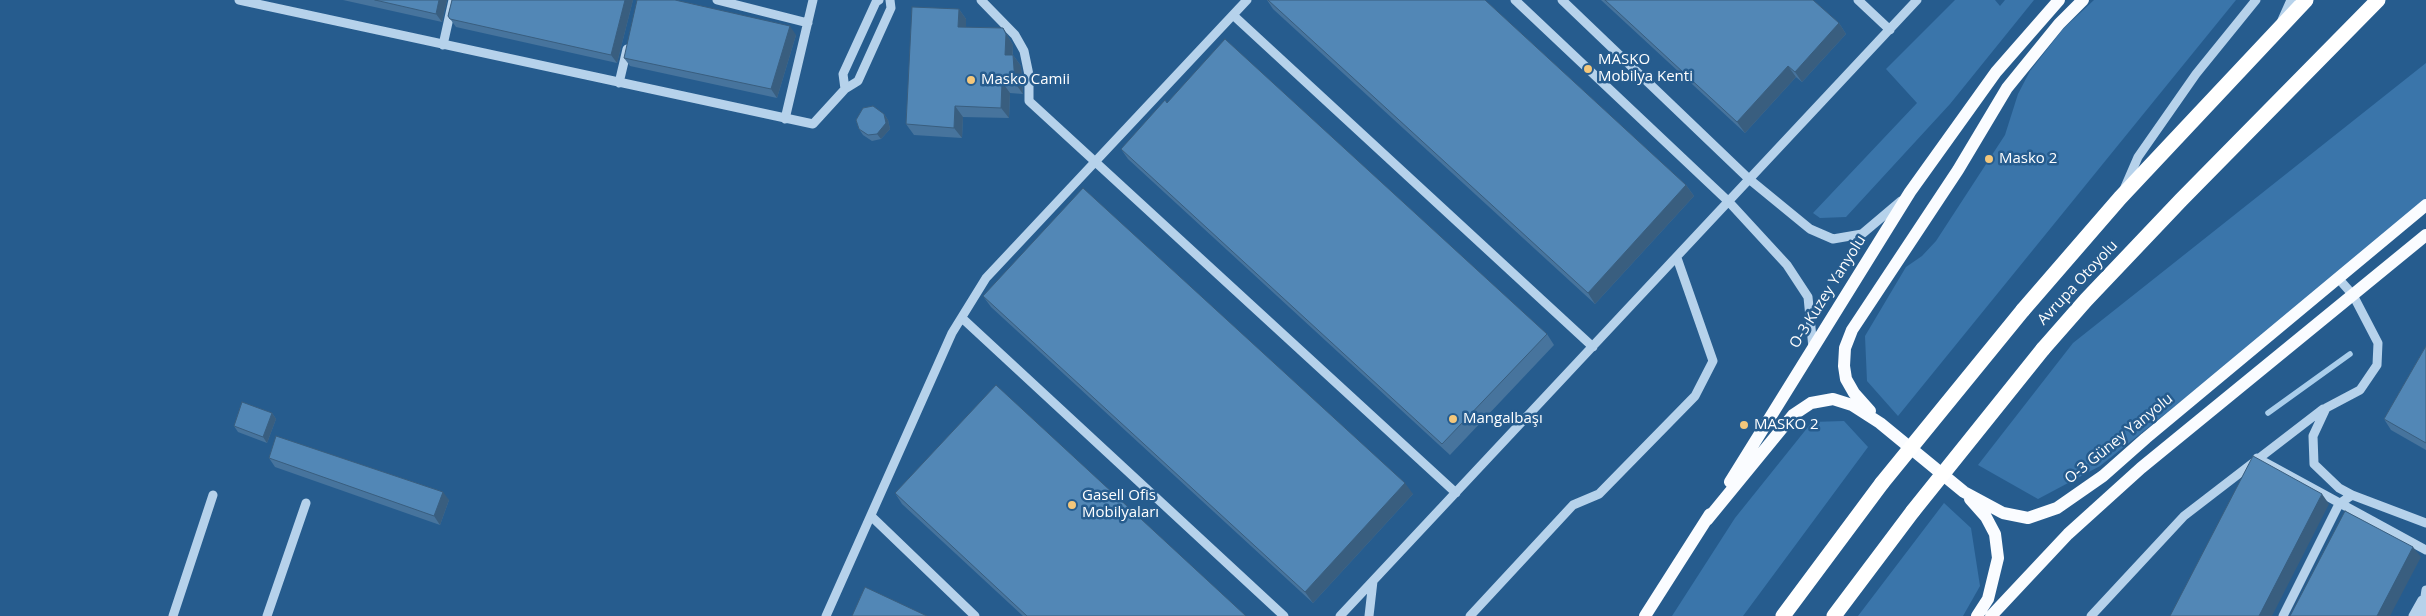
<!DOCTYPE html>
<html>
<head>
<meta charset="utf-8">
<style>
	body { margin:0 }
	canvas { display:block; background:#265c8e }
</style>
</head>
<body>
<canvas width="2426" height="616"></canvas>
<script>
const context = document.querySelector('canvas').getContext('2d');
context.lineJoin = 'round';
function fillPath(path, color) { context.fillStyle = color; context.fill(path, 'evenodd'); }
const poly = rows => new Path2D(rows.map(r => 'M' + r).join(''));
function trace(path, color, width, dash) { context.strokeStyle = color; context.lineWidth = width; context.lineCap = dash ? 'butt' : 'round'; context.setLineDash(dash || []); context.stroke(path); }
function write(font, color, halo, rows, align = 'center') {
  context.font = font + ' "Open Sans",sans-serif'; context.lineWidth = 5; context.setLineDash([]); context.textBaseline = 'middle'; context.strokeStyle = halo; context.fillStyle = color; for (const [text, x, y, turn = 0] of rows) {
    context.save(); context.translate(x, y); context.rotate((+turn || 0) * Math.PI / 180); context.textAlign = isNaN(turn) ? turn : align; if (halo) context.strokeText(text, 0, 0); context.fillText(text, 0, 0); context.restore();
  }
}
fillPath(poly([
	[1955,0,1995,0,2000,6,2005,0,2034,0,1950,104,1846,217,1820,218,1813,213,1917,103,1886,69],
	[2094,0,2236,0,1898,416,1867,381,1865,336,1906,267,1922,256,1936,241,2005,135,2018,94,2030,71,2063,29],
	[2426,63,2426,206,2100,466,2038,499,1978,465,2073,343],
	[1844,421,1868,447,1743,616,1672,616,1735,518,1812,422],
	[1944,503,1971,528,1980,586,1963,616,1858,616]
]), '#3a75aa');
trace(poly([
	[2268,413,2350,354]
]), '#aaceeb', 5.5);
trace(poly([
	[239,0,813,124,845,89,858,81,891,8,890,0],
	[717,0,808,23],
	[981,0,1015,35,1024,51,1029,75,1029,101,1456,493],
	[1515,0,1729,202,1787,265,1808,297,1813,348],
	[1562,0,1749,179,1810,229,1833,239,1862,234,1901,201],
	[1858,0,1890,30],
	[1233,15,1593,347],
	[2282,20,2291,0],
	[443,45,453,0],
	[619,83,627,49],
	[845,89,843,74,876,2,879,0],
	[785,119,813,0],
	[2125,187,2138,157,2196,74,2256,0],
	[2338,278,2353,295,2378,343,2377,365,2360,390,2326,408,2313,436,2314,464,2339,488,2352,495,2426,523],
	[962,318,1284,616],
	[2257,458,2426,550],
	[871,516,975,616],
	[173,616,213,495],
	[267,616,306,503],
	[826,616,952,333,986,278,1247,0],
	[1340,616,1917,0],
	[1369,616,1373,581],
	[1470,616,1573,505,1599,494,1695,396,1713,361,1677,258],
	[2091,616,2184,516,2323,409],
	[2283,616,2339,504,2352,495],
	[2413,616,2422,600],
	[2422,616,2426,590]
]), '#b6d2eb', 9);
trace(poly([
	[1870,411,1854,393,1846,379,1844,366,1845,348,1852,330,1958,170,2007,88,2059,24,2083,0],
	[1730,482,1910,192,1996,72,2059,0],
	[1970,499,1986,517,1995,534,1998,558,1988,599,1977,616],
	[1707,520,1793,415,1811,403,1833,399,1852,405,1880,423,1964,492,2003,513,2028,518,2057,508,2103,476,2146,438,2426,205],
	[1645,616,1710,514],
	[1991,616,2068,534,2141,468,2426,235]
]), '#fafcff', 12);
trace(poly([
	[2023,310,2120,198,2306,0],
	[2043,349,2086,300,2181,200,2378,0],
	[1783,616,1882,483],
	[1834,616,1913,511]
]), '#fff', 15);
trace(poly([
	[1882,483,2023,310],
	[1913,511,2043,349]
]), '#fff', 15);
fillPath(poly([
	[343,0,447,0,442,22],
	[452,0,633,0,617,63,456,27,448,16],
	[1267,0,1485,0,1686,185,1694,196,1595,304,1273,9],
	[1601,0,1813,0,1839,23,1846,34,1802,82,1796,77,1745,133],
	[959,9,966,19,966,27,1003,28,1013,45,1013,55,1021,66,1023,94,1010,93,1009,118,963,117,962,138,914,135,906,124],
	[796,35,777,98,630,66,624,58],
	[1167,103,1547,334,1554,345,1450,455,1128,159,1121,149],
	[884,114,888,120,890,129,881,139,872,141,863,135,859,129],
	[983,296,1413,494,1313,603,991,307],
	[2426,346,2426,450,2391,430,2384,419],
	[272,413,276,419,267,443,238,432,234,426],
	[269,458,449,500,440,525,275,467],
	[895,493,1246,616,1023,616,902,504]
]), '#47749d');
fillPath(poly([
	[439,0,447,0,442,22,436,14],
	[625,0,633,0,617,63,611,55],
	[959,9,966,19,966,38,958,27],
	[1839,23,1846,34,1802,82,1795,72],
	[790,26,796,35,777,98,771,89],
	[1003,28,1013,45,1012,66,1005,55],
	[1013,55,1021,66,1023,94,1015,83],
	[1788,66,1796,77,1745,133,1737,122],
	[1002,82,1010,93,1009,118,1001,108],
	[955,106,963,117,962,138,954,128],
	[884,114,888,120,890,129,881,139,877,134],
	[1686,185,1694,196,1595,304,1588,293],
	[272,413,276,419,267,443,263,437],
	[1405,483,1413,494,1313,603,1305,592],
	[443,492,449,500,440,525,434,516],
	[2322,494,2329,504,2272,616,2259,616],
	[2413,547,2421,557,2390,616,2377,616]
]), '#395e7f');
const building = poly([
	[375,0,439,0,436,14,375,0],
	[452,0,625,0,611,55,450,19,448,16,452,0],
	[637,0,675,0,790,26,771,89,624,58,637,0],
	[1268,0,1485,0,1686,185,1588,293,1268,0],
	[1605,0,1813,0,1839,23,1795,72,1788,66,1737,122,1605,0],
	[912,7,959,9,958,27,1003,28,1006,34,1005,55,1013,55,1015,83,1002,82,1001,108,955,106,954,128,906,124,912,7],
	[1225,39,1547,334,1442,444,1121,149,1165,100,1167,103,1225,39],
	[873,106,884,114,886,123,877,134,868,135,859,129,856,120,863,108,873,106],
	[1083,188,1405,483,1305,592,983,296,1083,188],
	[2426,346,2426,443,2384,419,2426,346],
	[996,385,1246,616,1027,616,895,493,996,385],
	[242,402,272,413,263,437,234,426,242,402],
	[276,436,443,492,434,516,269,458,276,436],
	[2253,456,2322,494,2259,616,2170,616,2253,456],
	[2345,511,2413,547,2377,616,2290,616,2345,511],
	[865,587,927,616,852,616,865,587]
]);
fillPath(building, '#5287b6');
trace(building, '#395e7f', 1);
for (const [x, y, r, color] of [
	[1588,69,5,"#f4c77b"],
	[971,80,5,"#f4c77b"],
	[1989,159,5,"#f4c77b"],
	[1453,419,5,"#f4c77b"],
	[1744,425,5,"#f4c77b"],
	[1072,505,5,"#f4c77b"]
]) { const dot = new Path2D(); dot.arc(x, y, r, 0, 2 * Math.PI); context.fillStyle = color; context.fill(dot); trace(dot, '#265c8e', 2); }
write('15px', '#fff', '#265c8e', [
	["MASKO",1598,60],
	["Mobilya Kenti",1598,77],
	["Masko Camii",981,80],
	["Masko 2",1999,159],
	["Mangalbaşı",1463,419],
	["MASKO 2",1754,425],
	["Gasell Ofis",1082,496],
	["Mobilyaları",1082,513]
], 'left');
write('15px', '#fff', '#265c8e', [
	["Avrupa Otoyolu",2078,283,-47],
	["O-3 Kuzey Yanyolu",1828,292,-58],
	["O-3 Güney Yanyolu",2119,439,-39]
]);
</script>
</body>
</html>
